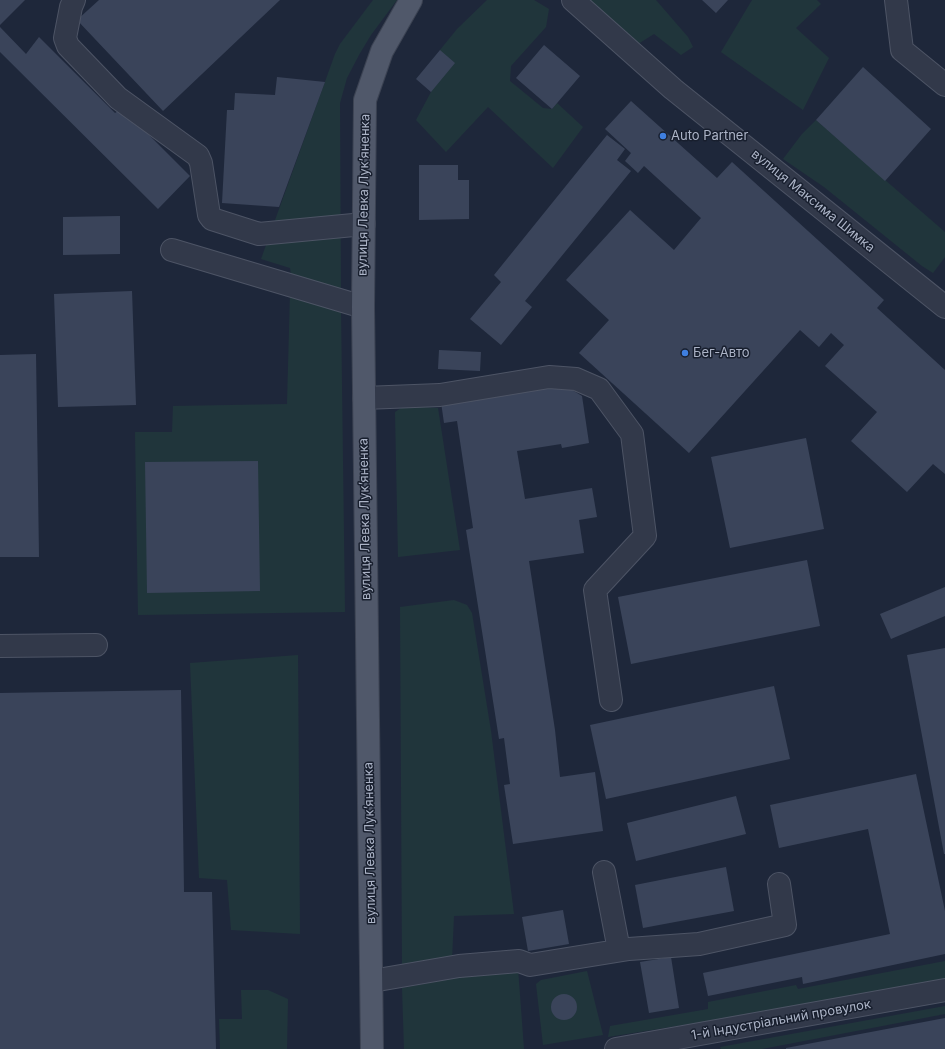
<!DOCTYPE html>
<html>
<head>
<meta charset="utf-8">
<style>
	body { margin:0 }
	canvas { display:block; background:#1e273a }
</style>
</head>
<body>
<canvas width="945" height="1049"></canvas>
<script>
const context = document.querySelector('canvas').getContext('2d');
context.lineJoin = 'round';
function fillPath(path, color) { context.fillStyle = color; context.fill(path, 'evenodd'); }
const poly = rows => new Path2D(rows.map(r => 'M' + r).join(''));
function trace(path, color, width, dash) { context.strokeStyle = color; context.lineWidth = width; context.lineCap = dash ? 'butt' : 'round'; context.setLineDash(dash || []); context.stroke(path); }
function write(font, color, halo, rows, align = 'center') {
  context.font = font + ' Inter,sans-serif'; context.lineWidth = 3; context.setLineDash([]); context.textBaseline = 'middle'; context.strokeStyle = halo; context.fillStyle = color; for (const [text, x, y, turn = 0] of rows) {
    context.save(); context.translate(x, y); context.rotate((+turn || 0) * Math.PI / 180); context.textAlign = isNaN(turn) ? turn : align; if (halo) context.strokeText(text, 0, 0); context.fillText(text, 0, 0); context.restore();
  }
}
fillPath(poly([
	[373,0,397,0,371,35,359,55,347,78,340,103,341,290,291,274,290,268,261,259,335,54,340,44],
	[487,0,534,0,549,9,546,27,511,66,510,81,543,108,552,109,557,103,583,127,553,168,488,107,446,152,416,120,431,92,440,50,457,29],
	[590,0,656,0,688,37,693,47,681,55,654,34,638,44],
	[752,0,817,0,821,4,796,28,829,58,803,110,721,52],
	[816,120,945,232,945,257,933,273,922,266,824,187,783,159,802,134],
	[290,293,341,310,345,612,138,615,135,432,172,432,173,406,287,404],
	[404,406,438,408,460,550,398,557,395,412],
	[454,600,467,605,472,613,491,731,514,914,454,916,452,960,402,966,400,607],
	[298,655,300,934,231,930,227,880,199,878,190,663],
	[945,961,945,980,715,1020,608,1037,610,1026,708,1009,708,1002,796,985,798,989],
	[518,968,524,1049,404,1049,402,988,434,982,461,974],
	[587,971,603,1035,543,1045,536,984,541,980],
	[241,990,268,990,288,999,287,1049,220,1049,219,1019,242,1019],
	[945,1006,945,1014,762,1049,721,1049,720,1047]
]), '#20353b');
fillPath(poly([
	[0,0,25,0,0,25],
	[99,0,280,0,163,111,77,20],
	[702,0,728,0,716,13],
	[0,27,26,54,39,37,115,113,122,108,190,176,158,209,0,52],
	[544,45,580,76,552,109,516,78],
	[440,50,455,63,431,92,416,79],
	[863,67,931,129,885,181,816,120],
	[277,77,325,82,279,207,222,203,227,110,234,110,235,93,275,95],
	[631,101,717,178,732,162,884,300,877,308,945,370,945,474,933,464,907,492,851,441,877,412,825,366,844,345,831,333,819,347,800,330,689,453,579,353,609,320,566,280,630,210,674,250,701,218,644,166,638,173,625,161,631,153,605,129],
	[607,135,625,149,617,160,631,171,525,301,532,307,501,345,470,319,501,282,494,275],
	[419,165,458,165,458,180,469,180,469,219,419,220],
	[120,216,120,254,63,255,63,217],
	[132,291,136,405,58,407,54,294],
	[439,350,481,352,480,371,438,369],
	[36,354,39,557,0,557,0,355],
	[564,385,582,396,589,443,562,448,561,444,517,451,525,499,592,488,597,517,579,520,584,553,529,561,555,730,560,777,595,772,603,831,513,844,504,785,510,784,504,738,499,739,466,530,473,528,457,421,444,423,441,402],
	[806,438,824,529,730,548,711,457],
	[258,461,260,591,147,593,145,462],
	[807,560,820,626,631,664,618,597],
	[945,587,945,616,891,639,880,614],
	[945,648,945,854,944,854,907,655],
	[774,686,790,759,606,799,590,725],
	[181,690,184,892,212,892,216,1049,0,1049,0,693],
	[916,774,945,911,945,954,803,984,802,977,708,996,703,973,890,934,868,829,779,848,770,805],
	[736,796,746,834,636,861,627,823],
	[726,867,734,911,643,928,635,885],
	[563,910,569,944,528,951,522,917],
	[671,957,679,1008,649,1013,640,962],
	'551 1007a13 13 0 1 1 26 0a13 13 0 1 1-26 0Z',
	[945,1018,945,1049,786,1049,786,1048]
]), '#3a445a');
const minor = poly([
	[74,0,71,7,65,38,68,46,118,98,198,156,201,163,209,215,212,219,259,234,364,224],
	[573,0,673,89,945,307],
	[896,0,902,50,945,85],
	[172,250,363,307],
	[364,398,440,395,549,377,576,379,599,389,632,434,645,536,595,590,611,700],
	[0,646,96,645],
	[604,872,619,950],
	[372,981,459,966,519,961,530,965,629,949,699,944,785,925,779,884],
	[616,1049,945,990]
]);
const major = poly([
	[372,1049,363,307,365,100,382,51,411,0]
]);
trace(minor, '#4d5465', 24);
trace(major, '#3c4353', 24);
trace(minor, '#32394a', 22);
trace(major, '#50586a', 22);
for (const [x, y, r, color] of [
	[663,136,4,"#3f7fe0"],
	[685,353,4,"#3f7fe0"]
]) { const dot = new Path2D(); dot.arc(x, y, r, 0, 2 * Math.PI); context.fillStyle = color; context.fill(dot); trace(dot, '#181f2e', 1.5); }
write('13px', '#acb4c7', '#181f2e', [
	["Auto Partner",671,136],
	["Бег-Авто",693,353]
], 'left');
write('13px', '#acb4c7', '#181f2e', [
	["вулиця Левка Лукʼяненка",364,195,-89],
	["вулиця Максима Шимка",813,201,39],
	["вулиця Левка Лукʼяненка",365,519,-91],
	["вулиця Левка Лукʼяненка",370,843,-91],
	["1-й Індустріальний провулок",781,1020,-10]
]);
</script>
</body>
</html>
